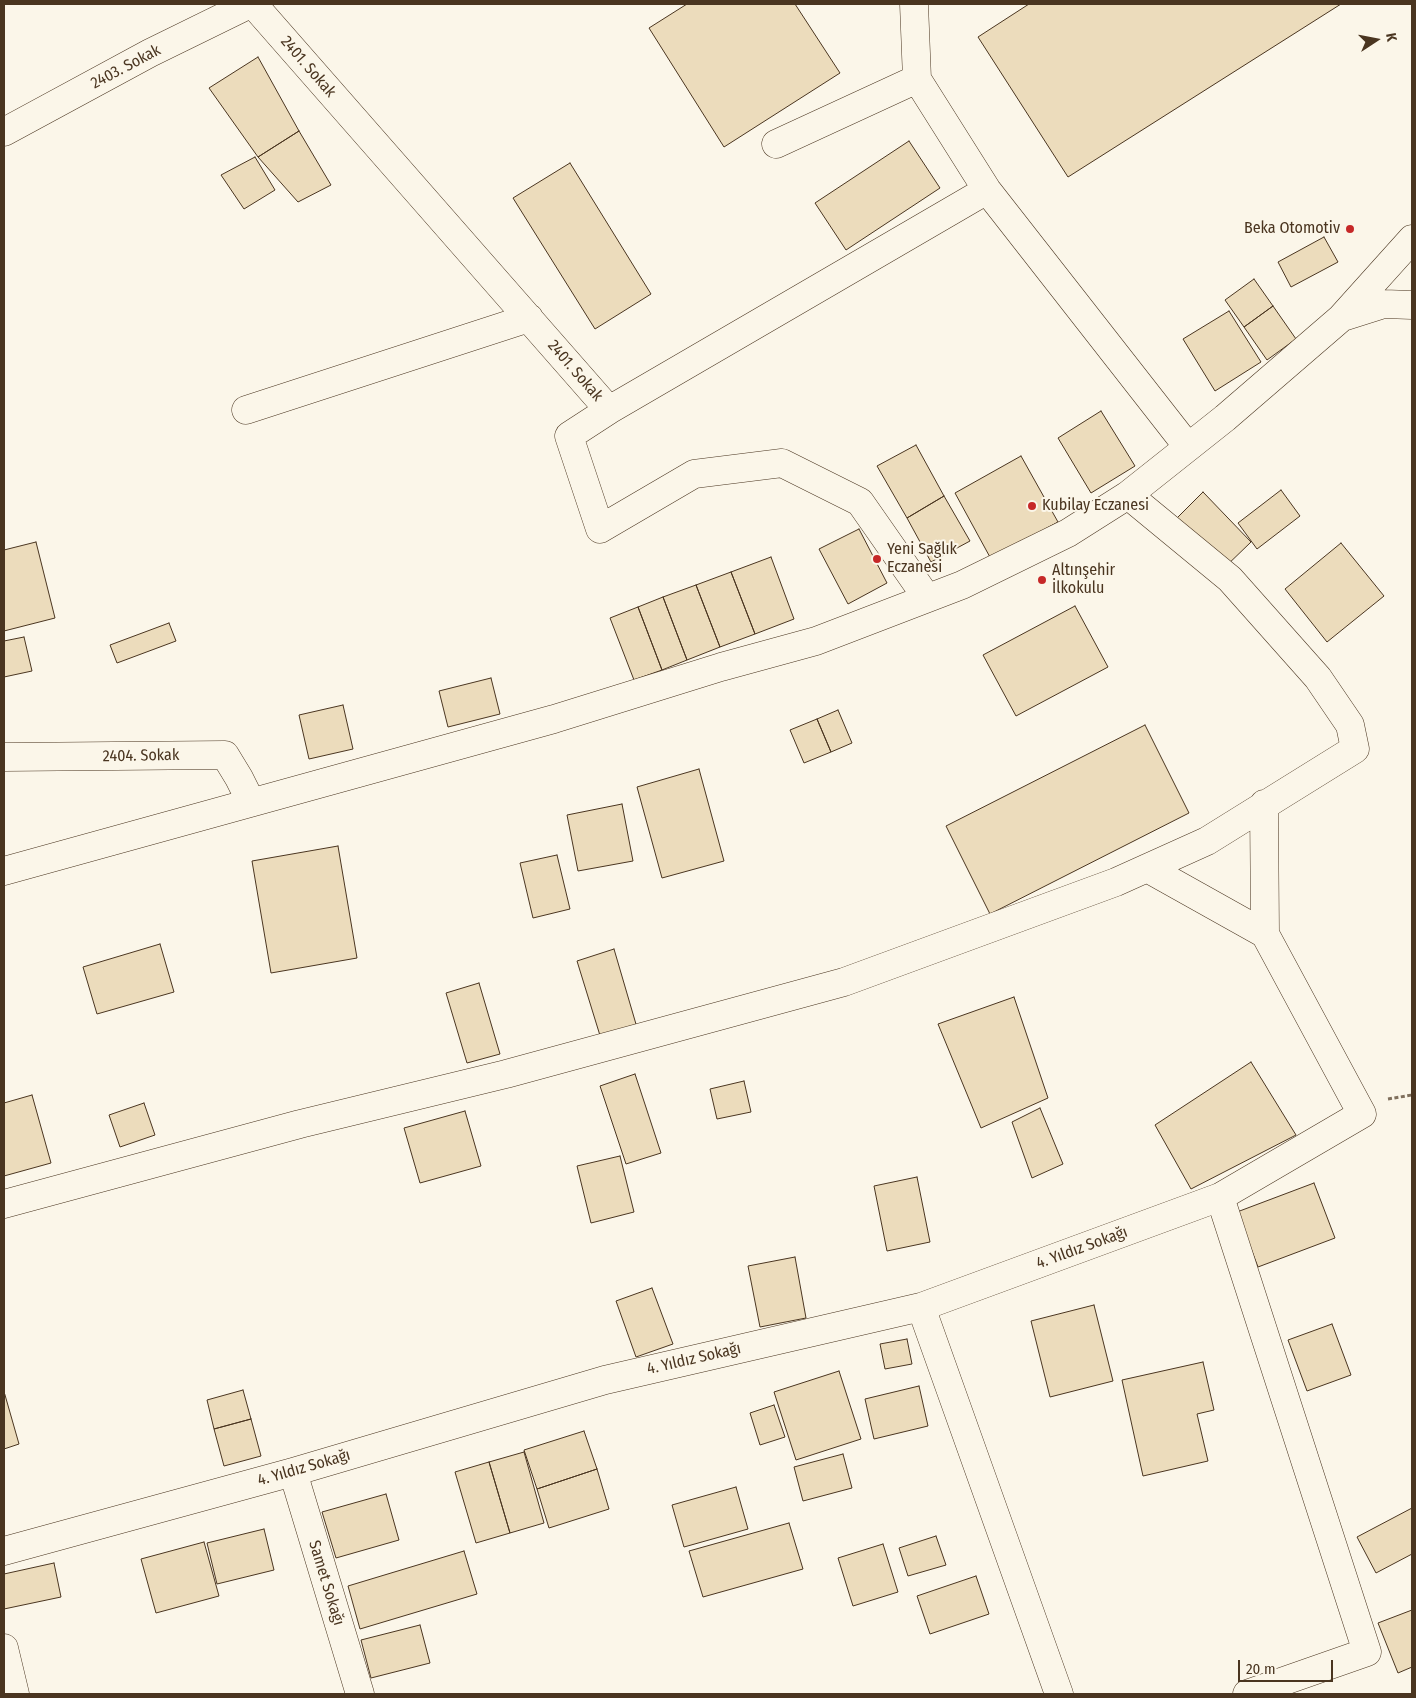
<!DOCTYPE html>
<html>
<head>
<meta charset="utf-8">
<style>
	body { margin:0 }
	#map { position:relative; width:1416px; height:1698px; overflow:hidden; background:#fbf6e9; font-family:"Fira Sans Condensed",sans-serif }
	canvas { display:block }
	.frame { position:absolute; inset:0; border:5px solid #4a3520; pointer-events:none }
	.north { position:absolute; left:1351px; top:15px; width:50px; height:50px; -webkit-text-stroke:4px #fbf6e9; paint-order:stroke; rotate:79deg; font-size:14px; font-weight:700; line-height:20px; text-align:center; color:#4a3520 }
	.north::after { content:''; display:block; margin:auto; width:18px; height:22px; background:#4a3520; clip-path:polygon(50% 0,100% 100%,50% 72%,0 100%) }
	.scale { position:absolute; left:1238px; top:1660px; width:95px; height:22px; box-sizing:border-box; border:2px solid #4a3520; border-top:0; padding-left:6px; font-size:15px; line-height:18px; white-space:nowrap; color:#4a3520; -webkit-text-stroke:4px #fbf6e9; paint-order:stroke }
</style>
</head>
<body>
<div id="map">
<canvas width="1416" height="1698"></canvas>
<div class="frame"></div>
<div class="north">K</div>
<div class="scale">20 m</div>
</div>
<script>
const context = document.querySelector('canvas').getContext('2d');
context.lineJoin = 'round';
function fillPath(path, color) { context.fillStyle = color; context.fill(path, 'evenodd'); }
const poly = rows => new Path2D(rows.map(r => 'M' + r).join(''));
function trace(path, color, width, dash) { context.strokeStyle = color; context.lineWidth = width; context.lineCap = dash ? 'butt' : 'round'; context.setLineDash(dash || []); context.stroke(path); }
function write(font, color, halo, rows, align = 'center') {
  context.font = font + ' "Fira Sans Condensed",sans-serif'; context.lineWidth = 4; context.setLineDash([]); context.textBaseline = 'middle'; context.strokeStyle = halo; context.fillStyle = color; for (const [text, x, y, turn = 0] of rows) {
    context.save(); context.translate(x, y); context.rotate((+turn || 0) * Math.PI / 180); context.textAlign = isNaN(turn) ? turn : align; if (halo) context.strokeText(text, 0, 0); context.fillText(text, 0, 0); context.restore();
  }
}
const building = poly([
	[687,4,795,4,840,73,724,147,649,28,687,4],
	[1029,4,1341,4,1068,177,978,37,1029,4],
	[258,57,299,131,258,157,209,88,258,57],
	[299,131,331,185,298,202,258,157,299,131],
	[909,141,940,188,846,250,815,203,909,141],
	[255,157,275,190,244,209,221,175,255,157],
	[570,163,651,294,595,329,513,198,570,163],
	[1324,237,1338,262,1291,287,1278,262,1324,237],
	[1254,279,1273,306,1244,327,1225,300,1254,279],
	[1273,306,1296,339,1267,360,1244,327,1273,306],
	[1229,311,1261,362,1215,391,1183,339,1229,311],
	[1101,411,1135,466,1091,493,1058,438,1101,411],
	[916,445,944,496,907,518,877,466,916,445],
	[1021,456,1058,522,991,559,955,493,1021,456],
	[1281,490,1300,516,1257,549,1238,523,1281,490],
	[1203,492,1251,542,1222,570,1175,520,1203,492],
	[944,496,970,541,931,562,907,518,944,496],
	[859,529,887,583,848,604,819,549,859,529],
	[36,542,55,618,4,631,4,550,36,542],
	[1341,543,1384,596,1327,642,1285,589,1341,543],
	[771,557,794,619,755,634,731,572,771,557],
	[731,572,755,634,720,647,696,585,731,572],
	[696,585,720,647,687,660,663,597,696,585],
	[663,597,687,660,662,670,638,607,663,597],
	[1075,606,1108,667,1016,716,983,655,1075,606],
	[638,607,662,670,634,680,610,618,638,607],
	[169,623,176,641,117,663,110,645,169,623],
	[24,637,32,671,4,677,4,641,24,637],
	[491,678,500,714,448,727,439,691,491,678],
	[343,705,353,749,309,759,299,715,343,705],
	[838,710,852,743,831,752,817,719,838,710],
	[817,719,831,752,804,763,790,730,817,719],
	[1145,725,1189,813,990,914,946,826,1145,725],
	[699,769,724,861,662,878,637,787,699,769],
	[622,804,633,861,578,871,567,815,622,804],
	[338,846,357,958,271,973,252,861,338,846],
	[557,855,570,909,533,918,520,863,557,855],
	[160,944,174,992,97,1014,83,967,160,944],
	[614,949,638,1031,602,1042,577,961,614,949],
	[479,983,500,1054,467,1063,446,993,479,983],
	[1014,997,1048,1098,981,1128,938,1024,1014,997],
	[1251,1062,1296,1135,1191,1189,1155,1125,1251,1062],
	[635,1074,661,1153,626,1164,600,1086,635,1074],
	[744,1081,751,1112,717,1119,710,1089,744,1081],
	[32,1095,51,1163,4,1176,4,1103,32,1095],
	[144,1103,155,1135,120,1147,109,1115,144,1103],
	[1040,1108,1063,1164,1032,1178,1012,1122,1040,1108],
	[465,1111,481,1166,420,1183,404,1128,465,1111],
	[620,1156,634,1212,591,1223,577,1166,620,1156],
	[917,1177,930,1242,887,1251,874,1186,917,1177],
	[1314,1183,1335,1238,1258,1267,1237,1212,1314,1183],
	[795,1257,806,1318,760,1327,748,1266,795,1257],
	[652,1288,673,1344,636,1357,616,1301,652,1288],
	[1094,1305,1113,1381,1050,1397,1031,1321,1094,1305],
	[1332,1324,1351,1375,1307,1391,1288,1340,1332,1324],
	[907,1339,912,1364,885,1369,880,1344,907,1339],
	[1203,1362,1214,1410,1197,1414,1208,1461,1143,1476,1122,1380,1203,1362],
	[839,1371,861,1439,796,1460,774,1392,839,1371],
	[919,1386,928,1426,874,1439,865,1399,919,1386],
	[243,1390,251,1419,214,1429,207,1400,243,1390],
	[5,1395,19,1444,4,1449,4,1396,5,1395],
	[774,1405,785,1437,760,1445,750,1413,774,1405],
	[251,1419,261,1456,224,1466,214,1429,251,1419],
	[584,1431,597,1469,537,1489,524,1450,584,1431],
	[524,1452,544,1523,510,1533,489,1462,524,1452],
	[843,1454,852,1488,803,1501,794,1467,843,1454],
	[489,1462,510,1533,476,1543,455,1472,489,1462],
	[597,1469,609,1509,549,1528,537,1489,597,1469],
	[736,1487,748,1529,684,1547,672,1505,736,1487],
	[386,1494,399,1540,336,1558,322,1512,386,1494],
	[1412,1508,1412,1554,1376,1573,1357,1537,1412,1508],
	[789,1523,803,1569,703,1597,689,1551,789,1523],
	[264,1529,274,1570,217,1584,207,1543,264,1529],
	[936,1536,946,1565,908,1576,899,1548,936,1536],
	[204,1542,219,1596,156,1613,141,1559,204,1542],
	[883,1544,898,1592,853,1606,838,1558,883,1544],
	[464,1551,477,1594,360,1629,348,1586,464,1551],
	[54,1563,61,1597,4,1609,4,1574,54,1563],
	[976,1576,989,1614,930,1634,917,1596,976,1576],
	[1412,1610,1412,1667,1398,1673,1378,1623,1412,1610],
	[420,1625,430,1663,371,1678,361,1640,420,1625]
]);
fillPath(building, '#ecdcbc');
trace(building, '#4a3520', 1);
const minor = poly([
	[253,4,609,410,987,190],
	[914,4,917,79,987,190,1188,447],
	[4,132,150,53,250,4],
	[776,144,917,79],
	[1343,317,1384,304,1412,305],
	[246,410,529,318],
	[609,410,569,436,600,529,694,474,782,463,860,502,927,598],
	[4,757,225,755,239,778,251,802],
	[1264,804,1265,934],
	[4,871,554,719,721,667,816,641,962,585,1068,533,1128,495,1225,418,1341,318,1412,239],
	[1220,1197,1367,1652,1247,1694],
	[4,1204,300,1124,506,1074,844,982,1116,882,1207,841,1355,749,1350,725,1318,678,1230,579,1128,495],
	[921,1307,1059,1694],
	[293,1472,360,1694],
	[4,1551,293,1472,605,1380,921,1307,1220,1197,1362,1114,1265,934,1147,868],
	[4,1648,15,1694]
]);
trace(minor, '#4a3520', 29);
trace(poly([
	[1388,1099,1412,1095]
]), '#7f6f5c', 3, [4, 2.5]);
trace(minor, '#fbf6e9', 28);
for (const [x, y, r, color] of [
	[1350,229,5,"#c62828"],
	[1032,506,5,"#c62828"],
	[877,559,5,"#c62828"],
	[1042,580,5,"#c62828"]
]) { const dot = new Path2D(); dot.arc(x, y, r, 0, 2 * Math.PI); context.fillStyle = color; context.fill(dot); trace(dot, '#fbf6e9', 2); }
write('16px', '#4a3520', '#fbf6e9', [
	["2403. Sokak",126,67,-28],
	["2401. Sokak",308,67,49],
	["2401. Sokak",575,371,49],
	["2404. Sokak",141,756,-1],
	["4. Yıldız Sokağı",1082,1248,-20],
	["4. Yıldız Sokağı",694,1359,-13],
	["4. Yıldız Sokağı",304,1468,-16],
	["Samet Sokağı",326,1583,73]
]);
write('16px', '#4a3520', '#fbf6e9', [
	["Beka Otomotiv",1340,229,"right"],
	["Kubilay Eczanesi",1042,506],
	["Yeni Sağlık",887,550],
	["Eczanesi",887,568],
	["Altınşehir",1052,571],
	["İlkokulu",1052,589]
], 'left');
</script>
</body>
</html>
